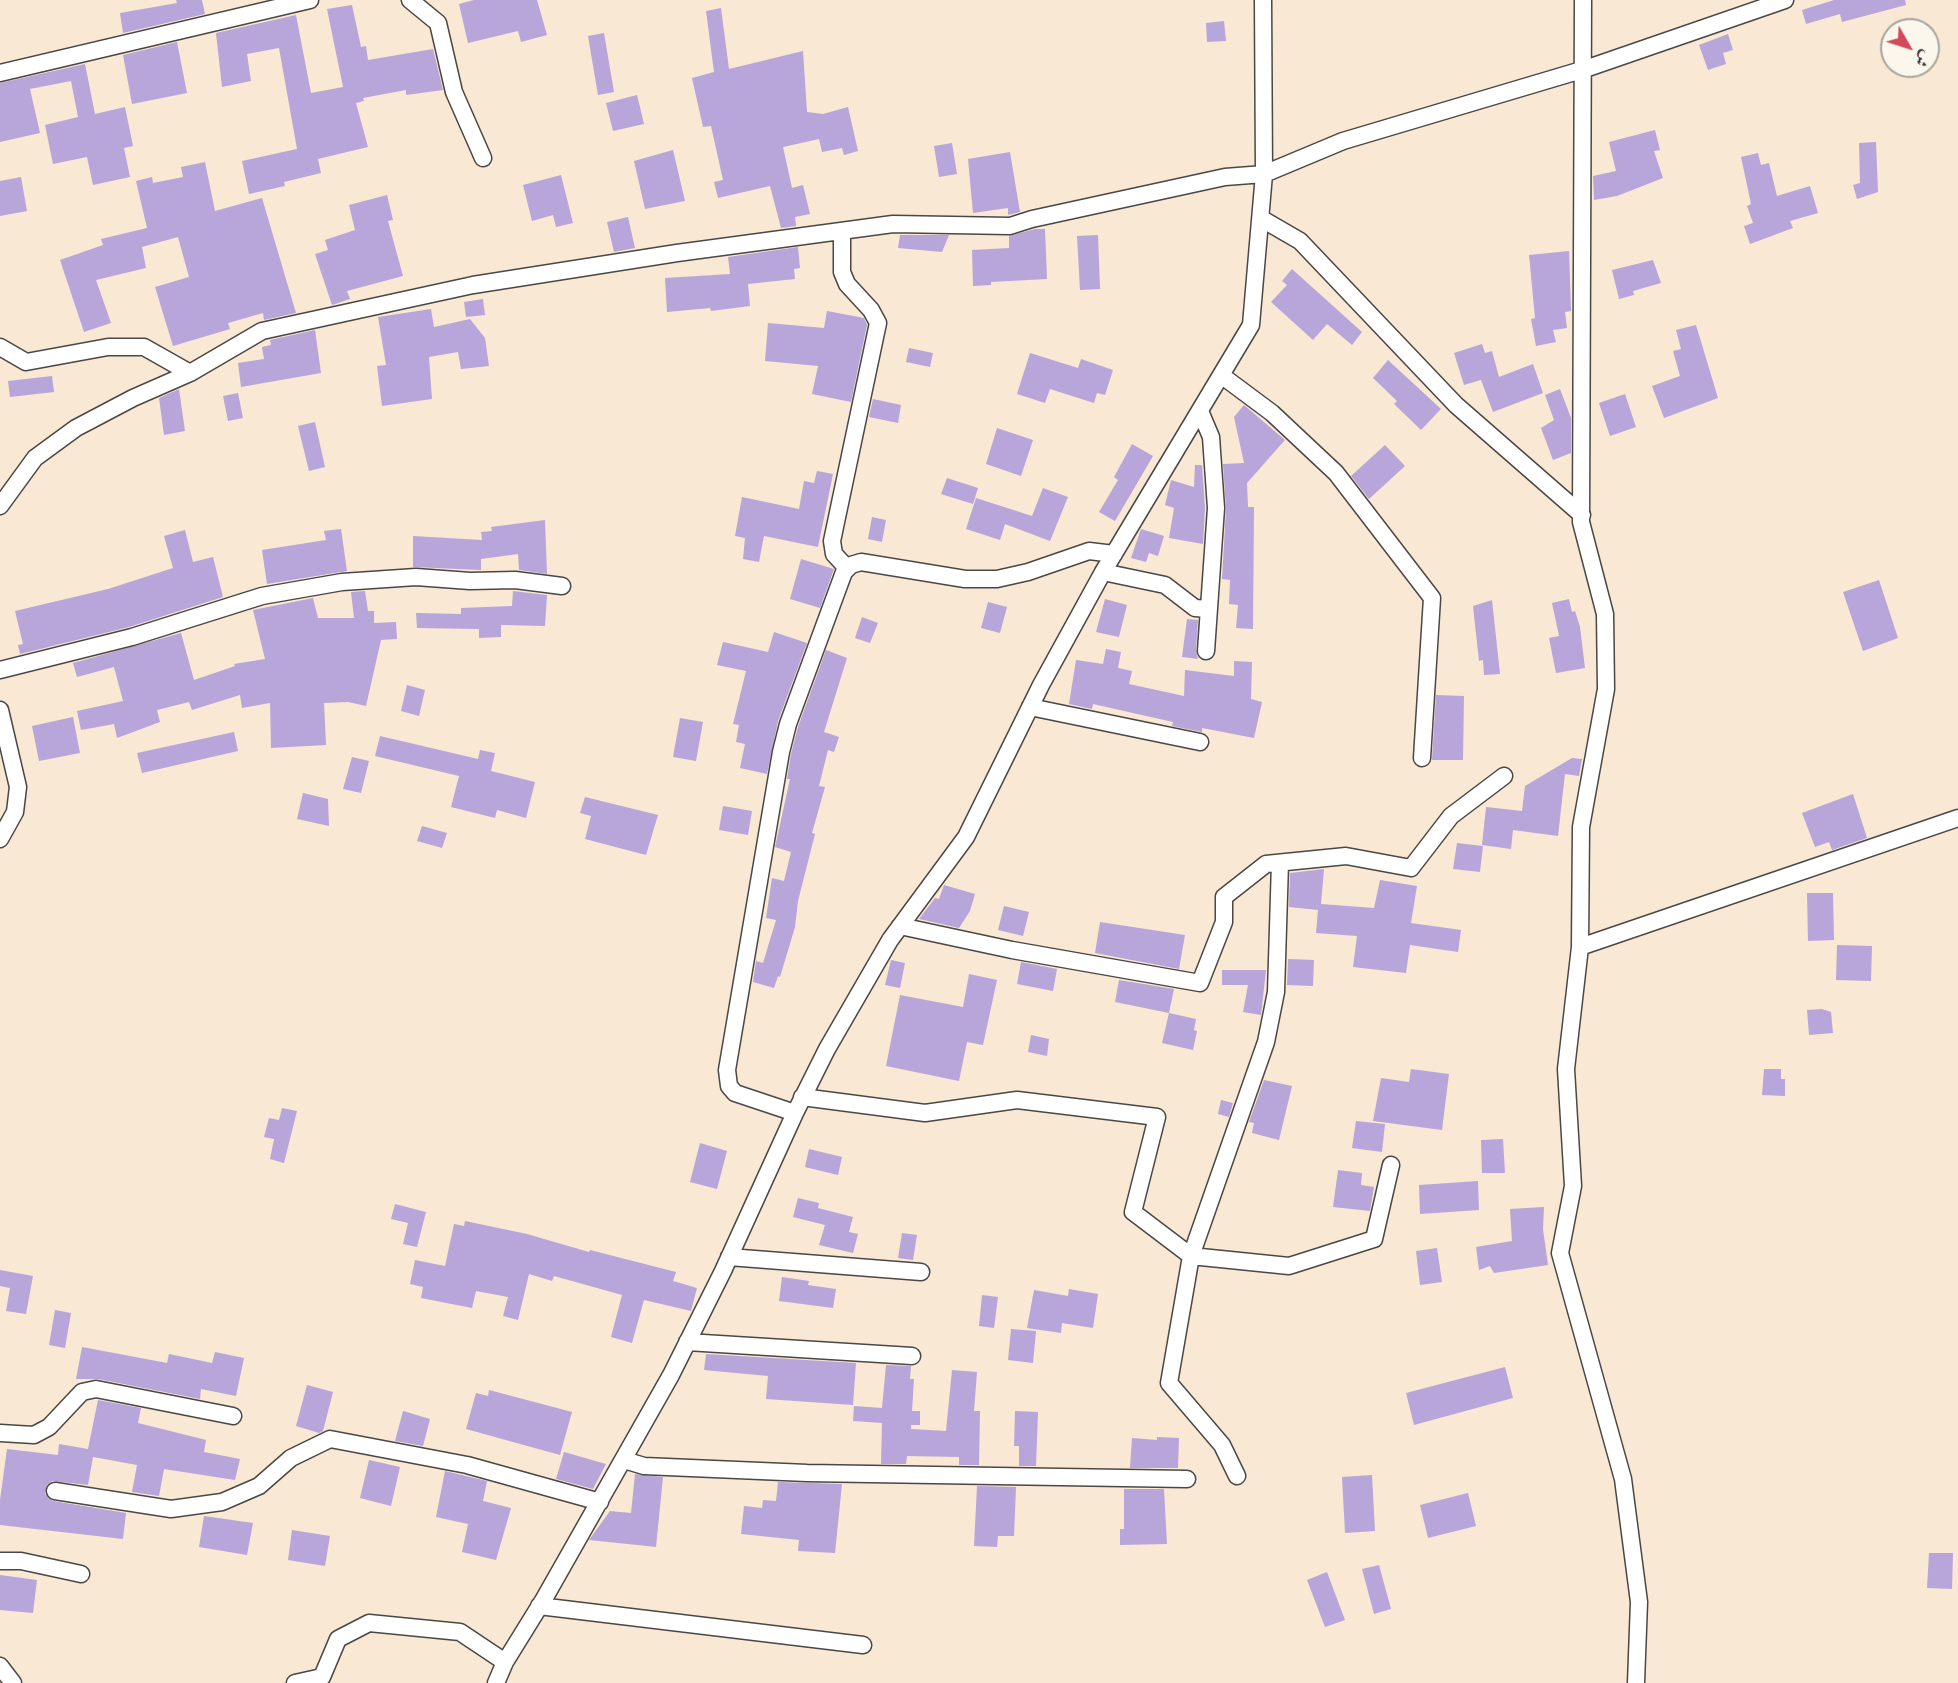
<!DOCTYPE html>
<html>
<head>
<meta charset="utf-8">
<style>
	body { margin:0 }
	#map { position:relative; width:1958px; height:1683px; overflow:hidden; background:#f8e8d4; font-family:"IM FELL English",Amiri,serif }
	canvas { display:block }
	.north { position:absolute; left:1880px; top:18px; width:60px; height:60px; box-sizing:border-box; background:#fbf7ec; border:2px solid #a8a59f; border-radius:50%; rotate:129deg; font-size:16px; font-weight:700; line-height:24px; text-align:center; color:#2b2b2b }
	.north::after { content:''; display:block; margin:auto; width:21px; height:27px; background:#d1495b; clip-path:polygon(50% 0,100% 100%,50% 72%,0 100%) }
</style>
</head>
<body>
<div id="map">
<canvas width="1958" height="1683"></canvas>
<div class="north">ش</div>
</div>
<script>
const context = document.querySelector('canvas').getContext('2d');
context.lineJoin = 'round';
function fillPath(path, color) { context.fillStyle = color; context.fill(path, 'evenodd'); }
const poly = rows => new Path2D(rows.map(r => 'M' + r).join(''));
function trace(path, color, width, dash) { context.strokeStyle = color; context.lineWidth = width; context.lineCap = dash ? 'butt' : 'round'; context.setLineDash(dash || []); context.stroke(path); }
fillPath(poly([
	[176,0,202,0,205,14,123,33,120,13,177,3],
	[474,0,537,0,547,35,521,42,518,31,468,43,459,4],
	[1834,0,1905,0,1906,5,1842,22,1840,14,1806,24,1802,10],
	[352,5,361,47,366,46,368,60,433,49,443,90,406,95,406,90,363,98,364,101,356,103,368,147,318,159,321,173,284,182,285,186,249,194,242,161,297,149,279,48,247,54,251,81,222,87,216,33,296,15,311,93,343,87,327,9],
	[721,8,729,69,803,51,807,112,823,114,848,107,858,151,844,155,842,148,822,152,819,139,783,147,792,188,803,185,810,214,795,217,796,226,781,228,770,186,718,198,714,182,723,180,711,126,703,127,692,78,714,72,706,11],
	[1224,21,1226,41,1207,42,1206,23],
	[604,33,614,92,598,95,588,36],
	[1728,34,1733,50,1723,53,1726,64,1708,70,1699,45],
	[177,42,187,93,132,104,123,55],
	[85,64,95,114,125,107,133,146,124,148,130,177,93,185,87,157,53,164,45,125,78,117,71,81,30,89,40,133,0,142,0,83],
	[637,95,644,124,613,131,606,103],
	[1655,130,1660,150,1654,151,1663,178,1617,196,1594,200,1593,176,1616,171,1609,142],
	[1876,142,1878,192,1857,199,1853,185,1860,183,1859,143],
	[952,143,957,174,939,177,934,146],
	[673,150,685,201,645,209,634,161],
	[1010,152,1020,212,1008,215,1008,208,973,213,968,159],
	[1758,153,1761,165,1769,163,1777,196,1810,186,1818,213,1790,221,1793,228,1750,244,1744,226,1753,223,1747,206,1751,204,1741,157],
	[205,162,215,211,262,198,296,313,264,320,263,313,228,323,230,329,173,346,155,287,189,277,178,237,142,247,146,268,96,280,111,323,84,332,60,260,103,245,101,239,147,228,136,181,152,177,153,183,183,177,181,167],
	[561,175,573,223,556,227,553,215,532,221,523,185],
	[21,177,27,211,0,216,0,181],
	[387,195,393,220,388,221,403,276,347,291,350,299,332,305,315,254,328,250,325,240,355,230,349,205],
	[628,217,635,248,614,252,607,222],
	[1035,229,1045,229,1047,279,991,282,991,285,973,286,972,250,1009,248,1009,236],
	[900,235,949,235,942,252,898,248],
	[1098,235,1100,289,1080,290,1077,236],
	[798,247,800,268,794,269,795,279,748,284,750,306,711,311,710,308,667,312,665,278,730,274,728,257],
	[1569,251,1571,311,1565,312,1567,328,1553,330,1556,342,1536,346,1531,319,1535,318,1529,255],
	[1653,260,1661,283,1633,291,1634,295,1619,299,1612,270],
	[1292,269,1362,332,1352,345,1327,324,1313,340,1271,302,1287,285,1282,281],
	[483,299,485,315,466,317,464,302],
	[431,309,434,327,470,319,485,338,489,366,461,369,458,352,429,357,432,399,382,406,377,366,386,365,378,317],
	[827,311,864,318,867,325,851,402,812,394,818,366,765,361,768,323,824,328],
	[1696,325,1718,398,1664,418,1652,386,1680,376,1673,351,1681,349,1676,330],
	[315,330,321,373,241,387,238,363,264,359,262,347,271,345,270,340],
	[1482,344,1485,353,1492,351,1499,377,1533,364,1543,393,1493,412,1481,380,1464,385,1454,353],
	[909,348,933,353,930,367,906,362],
	[1030,353,1078,368,1081,359,1113,370,1105,395,1097,393,1094,403,1050,389,1045,403,1017,394],
	[1388,360,1441,409,1421,430,1394,404,1397,401,1373,378],
	[52,376,54,392,10,397,8,381],
	[179,389,185,431,164,435,159,398],
	[1560,389,1571,418,1571,453,1553,460,1541,428,1554,420,1545,395],
	[238,393,243,418,228,421,223,396],
	[1625,394,1636,427,1610,436,1599,403],
	[873,399,901,405,898,423,869,417],
	[1244,405,1285,440,1247,483,1248,507,1254,507,1253,629,1236,628,1238,605,1229,604,1230,580,1222,579,1226,509,1223,464,1244,463,1234,417],
	[315,422,325,467,309,471,298,426],
	[997,428,1033,440,1021,476,986,464],
	[1132,444,1153,456,1115,521,1099,512,1118,480,1114,477],
	[1385,445,1405,466,1369,499,1351,476],
	[1195,465,1202,465,1205,508,1203,544,1169,538,1174,508,1165,505,1171,480,1194,487],
	[817,471,833,474,818,547,764,536,759,562,743,559,745,538,735,536,742,497,799,509,804,481,814,483],
	[947,478,978,488,973,504,941,494],
	[1043,488,1068,497,1050,541,1005,524,1000,540,966,529,976,498,1032,516],
	[872,517,886,520,882,542,868,539],
	[545,520,547,574,519,570,518,554,481,559,481,570,413,567,413,536,482,540,481,532,492,531,491,527],
	[341,529,347,571,267,584,262,550,326,540,324,531],
	[1141,529,1164,536,1158,556,1149,553,1146,562,1131,558],
	[185,530,193,562,213,557,223,597,129,627,20,654,18,645,23,644,15,611,108,589,173,568,164,536],
	[801,559,834,569,820,608,790,599],
	[1879,580,1898,638,1863,651,1843,592],
	[365,591,368,611,374,611,374,623,396,622,397,639,381,640,366,706,348,702,324,703,326,745,271,748,270,703,242,708,240,695,192,710,189,702,157,710,160,722,117,738,114,724,81,730,77,711,123,701,114,667,77,677,73,663,181,633,194,680,235,666,234,664,265,659,253,610,313,598,318,618,354,618,351,592],
	[513,591,547,595,545,626,501,625,501,637,479,638,479,629,417,628,416,613,461,614,461,608,512,606],
	[1105,599,1127,605,1119,637,1096,632],
	[1569,599,1572,612,1575,611,1580,627,1585,668,1556,673,1549,638,1559,636,1552,603],
	[1492,600,1500,674,1484,675,1483,660,1479,661,1473,606],
	[988,602,1007,607,1000,633,981,628],
	[862,617,878,623,870,643,855,638],
	[1187,619,1198,620,1196,650,1198,659,1182,657],
	[774,632,807,643,778,721,767,774,740,768,745,744,736,742,739,725,733,724,746,671,717,665,723,642,768,652],
	[1106,649,1121,652,1118,668,1132,671,1129,684,1184,696,1185,670,1234,676,1234,661,1252,662,1251,699,1262,702,1254,738,1202,728,1202,732,1172,726,1173,722,1093,704,1092,709,1069,704,1076,660,1103,664],
	[826,650,847,658,824,732,839,737,834,752,828,750,819,786,825,787,812,833,815,834,798,901,795,927,780,977,778,976,774,988,753,982,756,961,763,963,776,920,766,918,772,878,784,881,791,852,775,847,790,779,787,779,791,754,798,727],
	[407,685,425,690,419,716,401,711],
	[1436,695,1464,696,1463,760,1432,760],
	[73,717,80,753,39,761,32,726],
	[680,718,703,722,696,761,673,757],
	[234,732,238,751,142,773,137,753],
	[380,736,478,759,480,750,495,753,491,771,535,782,526,818,497,810,495,818,451,807,459,776,375,756],
	[352,757,369,761,361,793,343,789],
	[1572,758,1582,759,1579,776,1565,774,1558,836,1513,830,1511,849,1482,845,1486,807,1522,811,1525,786],
	[303,793,328,799,329,826,297,819],
	[1853,794,1867,838,1832,850,1829,842,1815,847,1802,813],
	[585,797,658,815,646,855,585,839,591,816,580,813],
	[723,806,752,811,748,835,719,830],
	[422,826,447,833,442,848,417,841],
	[1457,843,1483,846,1480,872,1453,869],
	[1324,869,1321,904,1374,908,1380,880,1417,886,1411,923,1461,930,1458,952,1410,945,1406,973,1353,967,1357,936,1316,933,1318,910,1289,907,1290,873],
	[944,885,975,894,970,911,959,928,919,919,935,898,939,899],
	[1807,893,1833,893,1834,940,1808,941],
	[1004,906,1029,912,1023,936,998,930],
	[1100,922,1185,935,1179,969,1095,953],
	[1837,945,1872,946,1871,981,1836,980],
	[1288,959,1314,960,1313,986,1287,985],
	[891,960,905,963,900,988,885,985],
	[1021,962,1057,969,1053,991,1017,984],
	[1222,970,1266,970,1261,1015,1243,1012,1248,985,1222,985],
	[969,974,997,980,983,1045,967,1042,959,1081,886,1066,900,995,963,1007],
	[1119,980,1174,989,1169,1013,1115,1002],
	[1822,1009,1831,1012,1833,1033,1809,1035,1807,1010],
	[1169,1013,1196,1019,1194,1030,1197,1031,1193,1050,1162,1043],
	[1031,1035,1049,1039,1047,1056,1028,1052],
	[1411,1069,1449,1074,1442,1130,1373,1121,1381,1078,1409,1082],
	[1764,1069,1781,1069,1781,1079,1785,1079,1785,1096,1762,1095],
	[1264,1080,1292,1086,1279,1140,1252,1133,1254,1123,1249,1122],
	[1221,1100,1233,1103,1229,1117,1218,1114],
	[282,1108,297,1111,284,1163,270,1159,274,1139,264,1137,269,1118,279,1120],
	[1356,1121,1385,1124,1382,1152,1352,1148],
	[1503,1139,1505,1173,1482,1173,1481,1140],
	[700,1143,727,1151,717,1189,690,1182],
	[809,1149,842,1157,838,1175,805,1167],
	[1338,1170,1362,1173,1361,1185,1374,1187,1370,1211,1333,1207],
	[1478,1181,1479,1210,1420,1214,1419,1185],
	[798,1198,819,1203,818,1208,853,1217,849,1232,858,1234,853,1253,819,1245,825,1225,793,1217],
	[395,1204,426,1212,417,1247,403,1244,408,1223,391,1219],
	[1544,1207,1543,1229,1548,1265,1494,1273,1490,1266,1479,1270,1476,1247,1512,1241,1510,1209],
	[465,1221,527,1234,589,1252,590,1250,676,1272,673,1281,697,1288,691,1311,644,1300,632,1343,611,1337,622,1295,554,1276,552,1281,529,1274,518,1320,503,1316,508,1297,476,1291,472,1308,421,1298,423,1287,410,1284,415,1260,445,1266,454,1224,464,1226],
	[902,1233,917,1235,913,1260,898,1258],
	[1437,1248,1442,1282,1420,1285,1416,1251],
	[0,1270,33,1276,26,1314,6,1311,10,1288,0,1286],
	[782,1277,809,1281,808,1285,836,1289,833,1308,779,1301],
	[1069,1289,1098,1294,1093,1328,1062,1323,1061,1333,1027,1328,1034,1290,1068,1296],
	[982,1295,998,1297,994,1328,979,1326],
	[55,1310,71,1313,65,1348,49,1345],
	[1011,1329,1036,1331,1033,1363,1008,1360],
	[82,1347,167,1363,169,1354,212,1363,215,1352,244,1358,236,1396,201,1389,200,1399,98,1379,76,1379],
	[706,1354,856,1363,853,1405,766,1399,768,1376,704,1370],
	[886,1365,911,1366,910,1379,914,1379,912,1411,920,1411,920,1425,911,1425,911,1429,946,1431,952,1370,977,1372,974,1411,980,1411,979,1465,959,1465,959,1457,907,1456,906,1464,881,1464,882,1423,853,1421,854,1406,882,1408],
	[1505,1367,1513,1398,1414,1425,1406,1393],
	[307,1385,333,1392,323,1431,319,1433,296,1426],
	[489,1390,572,1412,560,1455,466,1429,476,1393,488,1396],
	[98,1400,141,1408,138,1423,206,1440,204,1452,240,1459,235,1480,164,1469,159,1496,132,1492,137,1465,93,1457,88,1485,52,1481,47,1485,45,1494,53,1501,126,1513,123,1539,0,1525,0,1500,7,1449,58,1455,59,1444,88,1449],
	[403,1411,430,1419,423,1446,395,1441],
	[1015,1411,1038,1412,1036,1466,1019,1466,1019,1446,1014,1446],
	[1157,1437,1179,1438,1178,1468,1130,1468,1132,1438,1157,1440],
	[564,1452,606,1464,593,1489,556,1479],
	[369,1460,400,1467,391,1506,360,1498],
	[445,1471,487,1481,483,1501,511,1508,496,1560,462,1552,468,1524,436,1517],
	[635,1474,663,1477,656,1547,589,1540,610,1511,631,1513],
	[1372,1475,1375,1531,1345,1533,1342,1477],
	[778,1482,842,1484,835,1553,798,1551,799,1540,741,1534,744,1506,762,1508,763,1500,776,1501],
	[977,1486,1016,1487,1014,1536,998,1536,997,1547,974,1546],
	[1124,1489,1164,1489,1167,1544,1120,1545,1120,1529,1124,1529],
	[1468,1493,1476,1526,1428,1538,1420,1505],
	[204,1516,253,1523,247,1555,199,1547],
	[292,1530,330,1536,325,1566,288,1560],
	[1929,1553,1953,1553,1952,1589,1927,1588],
	[1379,1565,1391,1609,1374,1614,1362,1569],
	[1327,1572,1345,1620,1325,1627,1307,1580],
	[0,1575,37,1580,33,1613,0,1610]
]), '#b8a5d9');
const minor = poly([
	[410,0,438,23,454,92,483,158],
	[1583,0,1581,522,1605,614,1606,689,1581,827,1580,947,1566,1069,1573,1186,1560,1253,1623,1479,1639,1602,1636,1683],
	[0,73,310,0],
	[1262,219,1300,241,1456,405,1582,515],
	[842,231,842,272,847,284,871,310,878,323,832,541,834,554,847,568],
	[0,347,26,362,108,347,144,347,190,373],
	[1221,375,1272,413,1336,473,1432,598,1422,758],
	[1200,411,1211,437,1216,508,1206,651],
	[0,506,35,458,76,428,133,398,190,373,262,331,473,285,677,253,893,224,1010,226,1032,219,1225,177,1264,174,1343,141,1585,69,1785,0],
	[1103,572,1165,585,1195,608,1208,609],
	[0,670,132,637,262,596,342,582,416,577,470,581,515,580,562,586],
	[1030,707,1200,742],
	[0,710,18,787,15,812,0,839],
	[900,926,1012,950,1200,983,1224,922,1224,897,1266,864,1346,856,1411,868,1451,816,1504,776],
	[1580,947,1958,818],
	[802,1097,925,1113,1017,1100,1157,1117,1133,1212,1191,1256,1289,1266,1374,1239,1391,1165],
	[795,1113,735,1093,729,1086,727,1070,781,752,788,724,844,572,851,565,861,562,965,579,997,579,1028,572,1089,551,1114,554],
	[729,1257,921,1272],
	[687,1342,912,1356],
	[0,1433,34,1435,49,1427,82,1392,96,1389,233,1416],
	[624,1460,644,1466,807,1473,1187,1479],
	[1237,1476,1222,1445,1169,1383,1191,1256,1266,1042,1276,992,1280,863],
	[55,1491,171,1509,222,1502,259,1486,291,1458,330,1439,467,1465,600,1502],
	[0,1561,21,1561,81,1574],
	[539,1606,863,1645],
	[0,1666,13,1683],
	[295,1683,322,1677,338,1639,369,1623,460,1632,505,1662],
	[496,1683,505,1662,544,1599,671,1375,723,1271,795,1113,827,1049,890,940,966,837,1041,685,1103,572,1251,325,1264,174,1263,0]
]);
trace(minor, '#4a4744', 19);
trace(minor, '#fff', 16);
</script>
</body>
</html>
